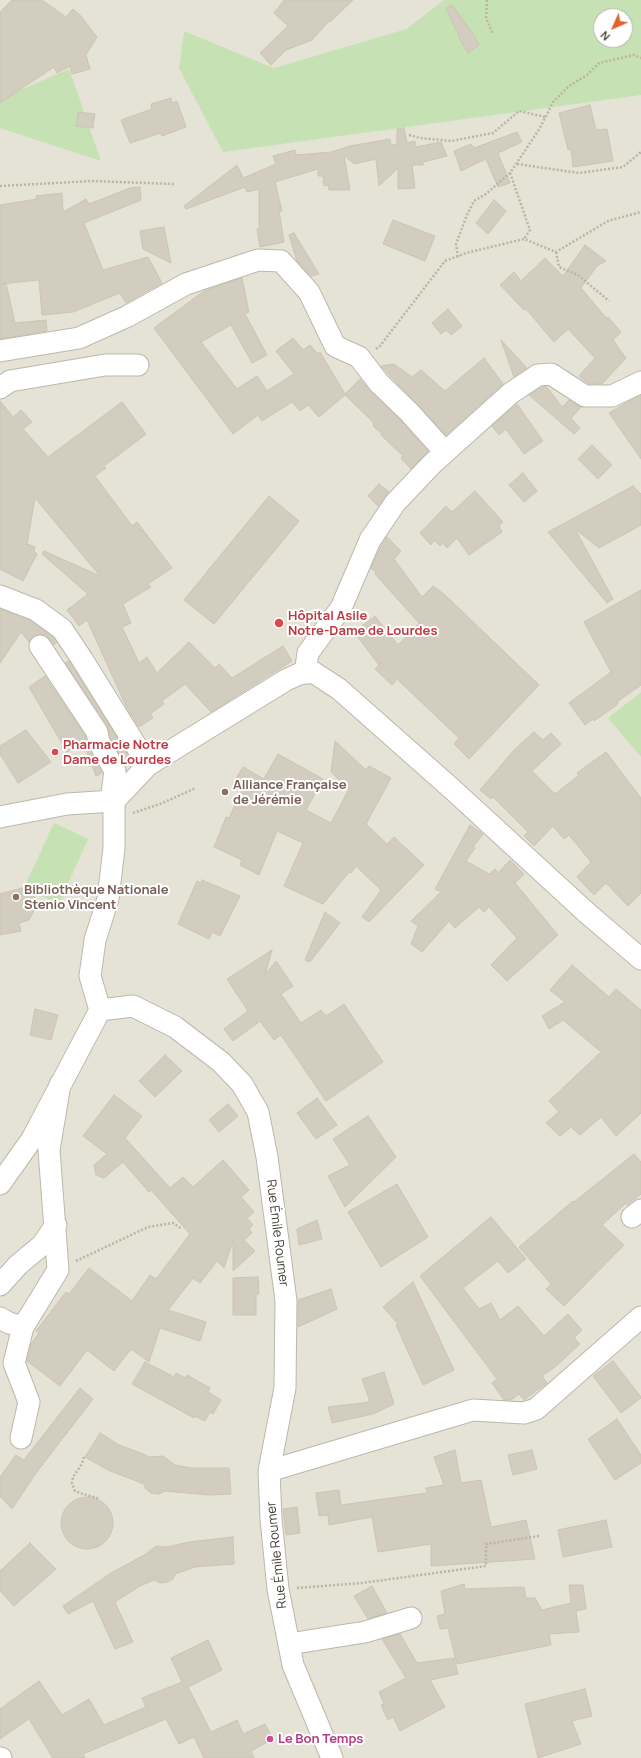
<!DOCTYPE html>
<html>
<head>
<meta charset="utf-8">
<style>
	body { margin:0 }
	#map { position:relative; width:641px; height:1758px; overflow:hidden; background:#f1f0e7; font-family:Manrope,sans-serif }
	canvas { display:block }
	.north { position:absolute; left:593px; top:8px; width:40px; height:40px; box-sizing:border-box; background:#fff; border:1px solid #b4b3af; border-radius:50%; rotate:225deg; font-size:11px; font-weight:700; line-height:16px; text-align:center; color:#444037 }
	.north::after { content:''; display:block; margin:auto; width:14px; height:18px; background:#e1632e; clip-path:polygon(50% 0,100% 100%,50% 72%,0 100%) }
</style>
</head>
<body>
<div id="map">
<canvas width="641" height="1758"></canvas>
<div class="north">N</div>
</div>
<script>
const context = document.querySelector('canvas').getContext('2d');
context.lineJoin = 'round';
function fillPath(path, color) { context.fillStyle = color; context.fill(path, 'evenodd'); }
const poly = rows => new Path2D(rows.map(r => 'M' + r).join(''));
function trace(path, color, width, dash) { context.strokeStyle = color; context.lineWidth = width; context.lineCap = dash ? 'butt' : 'round'; context.setLineDash(dash || []); context.stroke(path); }
function write(font, color, halo, rows, align = 'center') {
  context.font = font + ' Manrope,sans-serif'; context.lineWidth = 4; context.setLineDash([]); context.textBaseline = 'middle'; context.strokeStyle = halo; context.fillStyle = color; for (const [text, x, y, turn = 0] of rows) {
    context.save(); context.translate(x, y); context.rotate((+turn || 0) * Math.PI / 180); context.textAlign = isNaN(turn) ? turn : align; if (halo) context.strokeText(text, 0, 0); context.fillText(text, 0, 0); context.restore();
  }
}
fillPath(poly([
	[0,0,444,0,406,29,274,68,184,31,179,68,590,101,641,95,641,692,609,718,641,757,641,1758,0,1758]
]), '#e5e2d6');
fillPath(poly([
	[444,0,641,0,641,95,223,152,179,68,184,31,274,68,406,29],
	[601,16,625,16,625,40,601,40],
	[69,69,101,161,0,128,0,99],
	[641,692,641,757,608,718],
	[54,823,88,839,59,904,24,888]
]), '#c6e1b4');
const building = poly([
	[12,0,42,0,66,17,73,9,80,15,97,37,86,55,90,69,72,74,70,66,57,73,54,67,0,103,0,12,12,0],
	[284,0,353,0,330,22,330,20,312,40,286,50,271,65,260,53,288,26,274,13,284,0],
	[452,5,474,35,479,45,468,53,462,43,446,8,452,5],
	[171,98,172,103,177,101,186,127,162,136,161,133,130,143,121,120,152,109,151,104,171,98],
	[590,105,596,130,607,129,613,161,573,167,571,149,568,150,559,113,590,105],
	[78,112,95,114,93,128,76,126,78,112],
	[404,128,407,143,415,141,416,147,441,142,447,156,423,162,423,165,412,165,415,188,398,189,398,168,379,186,376,159,354,164,344,155,350,190,329,190,328,185,324,186,323,176,318,176,318,169,275,182,282,211,279,211,284,242,260,247,257,229,259,229,259,189,247,192,245,187,186,209,184,206,237,165,243,178,276,164,273,156,295,150,296,155,332,152,350,146,390,139,391,145,397,144,397,129,404,128],
	[517,132,522,142,498,153,510,183,498,187,486,159,461,171,454,151,471,144,474,148,517,132],
	[140,187,141,200,84,223,103,270,148,257,162,283,126,303,120,293,73,312,42,315,39,280,0,284,0,205,37,199,36,196,62,193,63,212,86,199,89,204,130,188,140,187],
	[494,200,506,211,488,234,476,223,494,200],
	[393,220,435,236,425,261,383,244,393,220],
	[164,227,171,263,143,249,140,231,164,227],
	[294,233,319,274,311,276,297,261,289,235,294,233],
	[585,245,606,261,597,266,581,288,607,319,608,317,621,332,613,340,626,358,602,384,589,384,579,376,595,358,568,329,554,342,526,309,524,310,500,285,514,272,521,281,545,258,563,276,585,245],
	[242,278,249,312,245,314,267,355,252,363,231,325,201,342,237,389,257,376,267,391,294,374,276,351,293,338,303,350,310,345,318,354,320,352,345,394,360,379,371,392,400,420,428,451,411,469,401,458,403,456,381,435,382,434,374,427,373,422,345,395,319,417,308,405,300,411,292,402,262,421,258,415,233,434,154,328,204,291,242,278],
	[6,283,15,323,46,320,47,331,0,339,0,284,6,283],
	[448,309,462,326,451,335,446,330,441,334,432,323,448,309],
	[501,340,527,368,514,377,501,340],
	[484,358,503,384,446,435,381,366,394,364,412,377,421,370,445,391,484,358],
	[546,386,562,407,569,400,581,407,571,418,580,428,574,434,529,395,542,387,546,386],
	[641,395,641,459,609,413,624,404,641,395],
	[0,401,13,417,21,410,32,422,23,429,48,457,122,402,146,434,104,466,106,468,95,476,132,526,137,522,172,568,148,584,151,587,123,604,131,623,122,627,139,663,147,657,157,673,189,642,215,668,219,664,232,678,283,646,292,661,211,712,185,684,162,701,164,704,150,714,153,718,139,727,127,708,87,620,79,626,67,610,88,594,42,554,44,551,100,576,35,498,27,544,35,547,34,552,37,554,23,581,0,569,0,401],
	[517,404,543,441,524,454,506,429,499,435,492,426,517,404],
	[592,445,612,465,598,479,578,459,592,445],
	[523,473,537,491,524,502,509,485,523,473],
	[379,484,389,492,378,506,368,496,379,484],
	[633,486,641,494,641,525,599,548,575,529,613,599,607,603,548,532,633,486],
	[475,491,503,522,499,526,502,532,469,555,457,538,447,548,443,543,440,546,434,540,431,545,420,533,446,506,452,512,475,491],
	[269,496,299,521,214,624,184,600,269,496],
	[387,537,401,551,394,559,422,597,433,586,445,595,539,685,469,759,454,744,459,738,397,679,392,685,375,669,379,665,354,632,375,616,398,645,419,623,375,574,376,572,371,568,381,546,387,537],
	[641,590,641,685,617,702,618,704,594,721,593,719,585,725,569,703,611,672,584,622,641,590],
	[0,609,31,621,53,637,57,642,54,645,46,635,40,634,33,636,29,642,21,632,0,663,0,609],
	[69,661,130,758,124,762,110,738,107,725,65,663,69,661],
	[45,676,86,737,88,748,102,773,96,776,83,742,67,752,29,687,45,676],
	[26,730,51,762,18,783,0,754,0,746,26,730],
	[534,732,543,740,551,733,561,744,532,771,555,794,579,775,577,773,606,752,641,798,641,893,628,906,606,883,594,895,577,877,591,862,569,835,564,839,553,826,534,846,524,836,528,832,493,797,491,799,480,790,515,749,534,732],
	[335,741,366,770,369,766,391,778,366,824,387,844,394,837,424,865,369,922,362,917,381,890,356,866,351,873,349,872,323,904,284,886,303,843,277,831,259,875,240,865,242,860,214,847,226,817,229,818,242,791,232,785,243,767,264,779,278,754,323,779,306,810,331,823,349,789,331,772,335,741],
	[470,825,483,834,473,847,475,848,466,861,489,874,495,869,498,873,510,860,524,874,515,883,558,935,507,981,491,965,517,938,489,907,484,912,479,907,455,928,449,921,422,952,411,944,418,926,411,921,441,892,435,889,470,825],
	[202,880,240,896,220,936,212,932,209,939,178,924,197,881,201,883,202,880],
	[22,888,34,895,36,907,29,920,19,923,21,931,0,935,0,894,22,888],
	[325,912,340,923,310,962,305,960,325,912],
	[272,950,265,975,276,961,293,986,281,994,301,1023,321,1010,326,1016,344,1004,383,1062,326,1101,281,1035,274,1040,260,1021,233,1041,224,1029,248,1011,227,979,272,950],
	[572,965,609,997,616,989,641,1010,641,1113,616,1136,601,1117,580,1135,571,1127,560,1136,546,1123,559,1112,549,1101,601,1052,563,1020,549,1029,542,1016,565,1002,550,990,572,965],
	[35,1009,58,1015,51,1040,30,1035,35,1009],
	[165,1055,182,1071,155,1097,139,1081,165,1055],
	[114,1095,142,1116,125,1138,170,1188,183,1177,193,1187,223,1160,249,1190,241,1197,254,1212,247,1218,253,1225,249,1229,252,1233,244,1240,255,1251,233,1271,233,1241,224,1268,217,1261,200,1283,193,1278,168,1310,206,1322,200,1341,160,1328,149,1362,131,1349,114,1371,87,1350,60,1386,27,1361,31,1344,39,1333,36,1331,66,1292,69,1294,89,1268,132,1301,150,1275,156,1279,190,1234,151,1190,149,1192,123,1162,104,1178,96,1175,94,1165,107,1154,83,1136,114,1095],
	[317,1098,337,1125,316,1139,297,1113,317,1098],
	[228,1104,238,1116,219,1132,209,1120,228,1104],
	[368,1116,396,1157,345,1207,328,1176,350,1165,333,1139,368,1116],
	[634,1154,641,1162,641,1194,627,1205,626,1203,602,1225,624,1245,564,1306,546,1289,551,1284,519,1247,573,1201,574,1202,634,1154],
	[397,1184,428,1237,381,1267,348,1212,397,1184],
	[491,1217,526,1259,508,1273,498,1261,463,1288,479,1309,491,1303,500,1320,518,1306,544,1336,568,1314,582,1330,574,1338,580,1344,555,1367,542,1376,547,1383,524,1400,519,1394,511,1400,504,1400,492,1383,497,1379,420,1276,491,1217],
	[317,1220,322,1239,299,1245,297,1229,317,1220],
	[258,1277,259,1294,256,1294,256,1315,233,1315,233,1278,258,1277],
	[413,1282,454,1370,423,1385,396,1325,398,1324,383,1307,413,1282],
	[331,1289,337,1309,298,1327,298,1300,331,1289],
	[613,1361,641,1397,641,1398,621,1413,593,1376,613,1361],
	[145,1362,174,1377,176,1373,185,1378,187,1375,210,1388,208,1392,221,1400,213,1414,210,1412,205,1421,195,1416,194,1418,132,1384,145,1362],
	[384,1372,394,1404,373,1414,332,1423,328,1407,370,1402,362,1379,384,1372],
	[80,1388,93,1399,36,1473,12,1509,0,1496,0,1477,16,1455,24,1460,80,1388],
	[617,1419,641,1455,641,1463,615,1480,588,1439,617,1419],
	[100,1433,119,1445,143,1454,149,1457,163,1456,175,1465,191,1468,229,1468,231,1494,209,1495,165,1491,159,1494,151,1493,145,1488,144,1484,108,1470,85,1457,100,1433],
	[455,1450,461,1483,481,1480,491,1527,526,1520,535,1559,431,1566,431,1544,378,1552,372,1517,329,1525,328,1515,319,1516,316,1493,339,1490,341,1505,427,1493,426,1488,444,1485,434,1457,455,1450],
	[532,1450,537,1469,513,1475,508,1455,532,1450],
	'61 1523a26 26 0 1 1 52 0a26 26 0 1 1-52 0Z',
	[297,1507,300,1533,286,1535,283,1509,297,1507],
	[606,1520,612,1547,563,1557,558,1530,606,1520],
	[233,1537,234,1564,195,1567,175,1574,173,1579,167,1582,160,1583,154,1580,140,1586,115,1602,133,1642,115,1649,93,1601,68,1614,63,1606,111,1573,146,1554,156,1546,167,1547,189,1542,233,1537],
	[30,1543,56,1569,14,1606,0,1591,0,1571,30,1543],
	[464,1584,465,1589,524,1587,526,1598,535,1598,542,1610,571,1603,569,1585,583,1585,586,1609,576,1611,579,1632,549,1634,551,1645,457,1664,448,1628,440,1629,437,1616,445,1614,441,1591,464,1584],
	[372,1586,387,1613,368,1619,354,1596,372,1586],
	[400,1634,417,1663,454,1658,458,1674,430,1680,445,1707,400,1731,393,1717,388,1720,381,1705,384,1704,379,1692,406,1678,382,1639,400,1634],
	[208,1640,222,1670,188,1687,211,1732,237,1720,243,1734,265,1724,273,1739,251,1751,254,1758,204,1758,194,1737,179,1744,166,1719,83,1754,85,1758,53,1758,29,1719,0,1739,0,1709,39,1681,62,1715,89,1699,104,1725,146,1707,142,1698,182,1682,171,1658,208,1640],
	[585,1689,592,1716,572,1721,581,1744,538,1758,525,1704,585,1689]
]);
fillPath(building, '#d2cdbe');
trace(building, '#ccc5b2', 1);
const minor = poly([
	[0,351,79,338,128,316,186,284,258,260,281,261,309,292,335,346,359,357,379,383,409,412,445,452],
	[0,388,10,381,105,365,138,365],
	[0,596,36,610,62,629,82,659,148,765],
	[40,646,97,732,99,742,115,771,111,801],
	[305,673,308,653,341,608,370,540,395,503,432,464,511,393,538,375,551,374,585,396,612,396,641,382],
	[114,801,114,848,108,899,95,940,90,976,100,1010,133,1006,175,1027,221,1062,242,1084,258,1112,267,1157,286,1301,285,1388,269,1471,271,1519,278,1589,293,1665,332,1758],
	[114,801,148,765,286,680,299,674,313,672,339,689,452,789,587,913,641,959],
	[0,817,67,804,114,801],
	[0,1184,32,1139,100,1010],
	[632,1217,641,1210],
	[0,1285,18,1265,42,1245,56,1225],
	[0,1318,9,1323,23,1327,58,1270,49,1150,60,1084],
	[21,1438,29,1402,14,1363,23,1327],
	[269,1471,473,1410,524,1413,536,1409,641,1317],
	[289,1644,365,1632,411,1618],
	[0,1758,1,1758]
]);
trace(minor, '#bcb8ab', 23);
trace(poly([
	[487,0,486,18,493,34],
	[409,135,420,138,451,141,493,133,519,111,545,117],
	[517,164,579,173,623,167,641,152],
	[510,173,530,230,524,239],
	[0,186,92,181,174,184],
	[556,252,559,267,578,275,609,301],
	[458,257,456,244,467,215,474,201,486,194,510,173,540,128,553,102,569,86,587,75,599,63,634,55,641,58],
	[376,349,380,346,445,261,466,253,524,239,556,252,608,221,641,212],
	[133,813,160,804,196,788],
	[76,1261,148,1227,173,1223,182,1229],
	[84,1457,82,1464,73,1477,72,1483,75,1491,80,1493,100,1499],
	[297,1588,362,1583,486,1566,486,1544,539,1536]
]), '#bcb59e', 2.5, [2, 2]);
trace(minor, '#fff', 21);
for (const [x, y, r, color] of [
	[279,623,5,"#e0444e"],
	[55,752,4,"#e0444e"],
	[225,792,4,"#8d6e63"],
	[16,897,4,"#8d6e63"],
	[270,1739,4,"#d1479c"]
]) { const dot = new Path2D(); dot.arc(x, y, r, 0, 2 * Math.PI); context.fillStyle = color; context.fill(dot); trace(dot, '#fff', 1.5); }
write('bold 13px', '#be3a42', '#fff', [
	["Hôpital Asile",288,616],
	["Notre-Dame de Lourdes",288,631],
	["Pharmacie Notre",63,745],
	["Dame de Lourdes",63,760]
], 'left');
write('bold 13px', '#785e54', '#fff', [
	["Alliance Française",233,785],
	["de Jérémie",233,800],
	["Bibliothèque Nationale",24,890],
	["Stenio Vincent",24,905]
], 'left');
write('13px', '#444037', '#fff', [
	["Rue Émile Roumer",277,1233,83],
	["Rue Émile Roumer",277,1555,-96]
]);
write('bold 13px', '#b23c85', '#fff', [
	["Le Bon Temps",278,1739]
], 'left');
</script>
</body>
</html>
